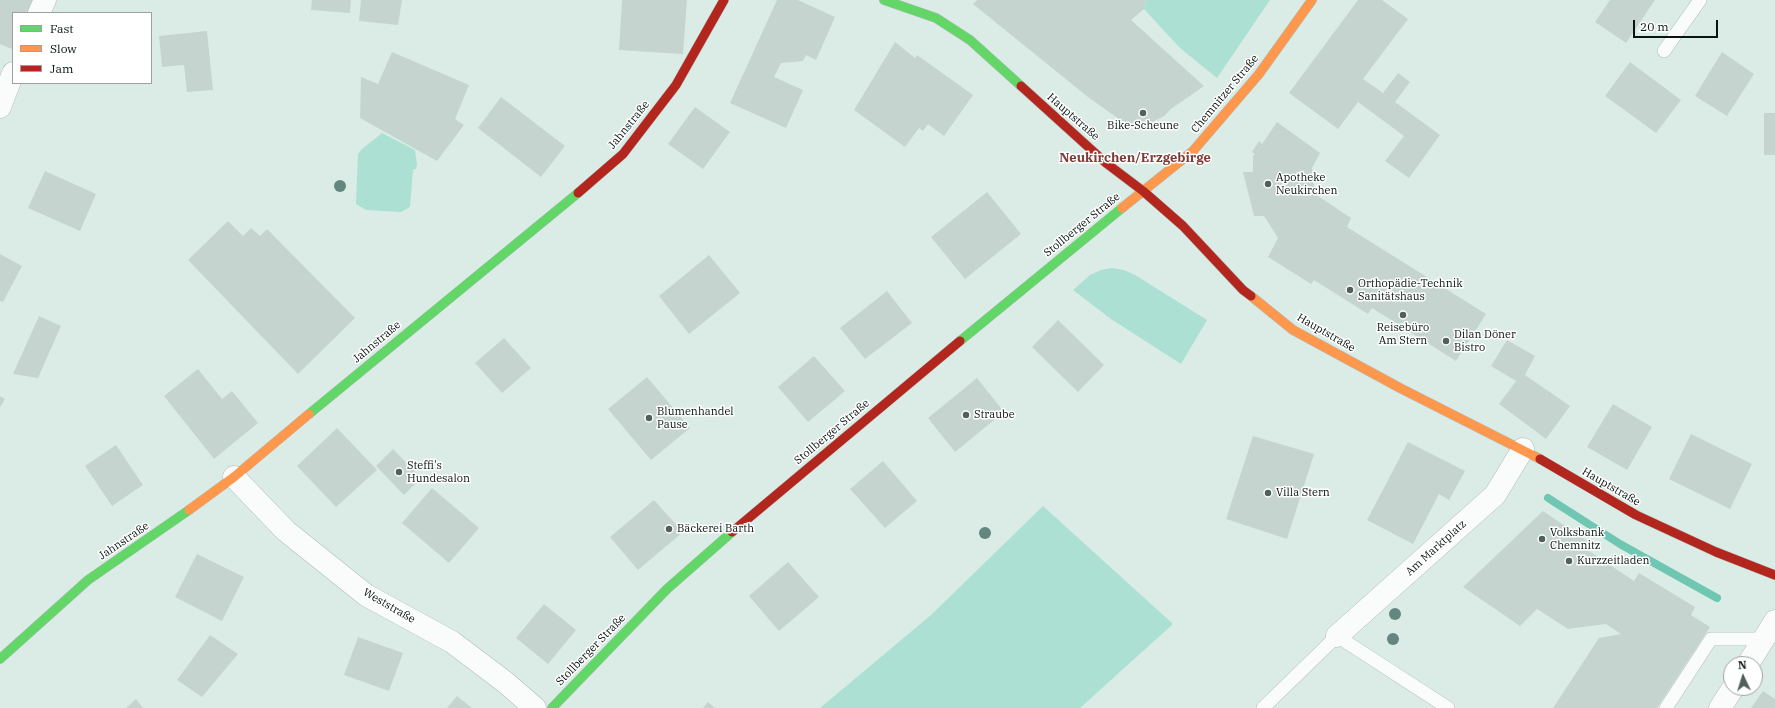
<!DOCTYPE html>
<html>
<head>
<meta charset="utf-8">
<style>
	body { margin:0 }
	#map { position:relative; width:1775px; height:708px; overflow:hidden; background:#dbece7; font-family:"IBM Plex Serif",serif }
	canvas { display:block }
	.legend { position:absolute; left:12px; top:12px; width:140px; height:72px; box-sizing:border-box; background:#fff; border:1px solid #9ca1a0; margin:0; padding:5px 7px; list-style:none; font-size:12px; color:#081411 }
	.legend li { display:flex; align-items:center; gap:8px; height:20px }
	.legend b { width:20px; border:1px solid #9ca1a0 }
	.north { position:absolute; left:1723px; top:656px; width:40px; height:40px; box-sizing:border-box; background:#fff; border:1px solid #9ca1a0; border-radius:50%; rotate:356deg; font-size:11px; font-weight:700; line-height:16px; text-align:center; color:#081411 }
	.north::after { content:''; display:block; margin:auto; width:14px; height:18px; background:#52605c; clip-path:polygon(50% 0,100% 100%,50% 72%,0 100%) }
	.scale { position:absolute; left:1633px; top:20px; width:85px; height:18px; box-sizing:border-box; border:2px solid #081411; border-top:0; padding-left:5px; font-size:12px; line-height:14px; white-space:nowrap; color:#081411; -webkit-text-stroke:3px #fff; paint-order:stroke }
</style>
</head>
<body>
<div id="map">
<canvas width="1775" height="708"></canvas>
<ul class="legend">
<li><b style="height:5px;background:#63d668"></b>Fast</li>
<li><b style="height:5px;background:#ff974d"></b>Slow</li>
<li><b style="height:5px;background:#b3261e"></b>Jam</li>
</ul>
<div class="north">N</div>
<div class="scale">20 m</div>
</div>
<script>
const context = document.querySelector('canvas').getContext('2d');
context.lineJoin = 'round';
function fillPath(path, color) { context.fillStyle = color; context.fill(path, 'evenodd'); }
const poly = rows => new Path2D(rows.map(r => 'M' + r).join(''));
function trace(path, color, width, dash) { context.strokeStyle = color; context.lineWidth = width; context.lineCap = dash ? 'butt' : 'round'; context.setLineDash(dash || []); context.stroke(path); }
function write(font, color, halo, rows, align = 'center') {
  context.font = font + ' "IBM Plex Serif",serif'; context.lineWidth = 3; context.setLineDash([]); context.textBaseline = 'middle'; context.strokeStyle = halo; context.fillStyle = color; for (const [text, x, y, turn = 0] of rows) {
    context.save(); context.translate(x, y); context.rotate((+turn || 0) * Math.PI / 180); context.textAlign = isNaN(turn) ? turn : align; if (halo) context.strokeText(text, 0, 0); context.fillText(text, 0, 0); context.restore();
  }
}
fillPath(poly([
	[1146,0,1270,0,1217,78,1180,48,1144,9],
	[382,133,415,150,417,165,416,169,413,170,410,207,401,212,366,210,356,204,358,154,362,149],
	[1112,268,1124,270,1135,275,1207,320,1181,364,1111,319,1073,290,1090,275,1101,270],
	[1043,506,1173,624,1080,708,820,708,931,615]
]), '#ace0d2');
trace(poly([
	[1548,498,1620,544,1717,598]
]), '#6fc6b2', 8);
fillPath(poly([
	[0,0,33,0,27,13,13,13,12,49,0,44],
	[312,0,351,0,350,13,311,10],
	[361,0,402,0,398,25,359,21],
	[622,0,687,0,683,54,619,50],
	[777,0,798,0,835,17,816,60,806,55,803,61,781,63,774,77,803,90,786,128,730,103],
	[977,0,1146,0,1144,9,1131,20,1204,86,1171,109,1164,116,1149,124,1134,124,1123,122,1088,97,973,4],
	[1358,0,1382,0,1408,19,1363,79,1383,93,1398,73,1410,82,1395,102,1440,135,1409,178,1385,161,1404,136,1358,102,1338,129,1289,93],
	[1610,0,1655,0,1626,43,1595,22],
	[207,31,213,90,187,92,184,65,162,67,159,36],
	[895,42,915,58,917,55,973,95,944,136,928,124,923,131,919,128,905,147,854,110],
	[392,52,469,85,455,119,464,125,437,161,360,118,361,77,378,84],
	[1722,52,1754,74,1727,116,1695,96],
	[1630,62,1681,100,1656,133,1605,96],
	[501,97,565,146,541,177,478,128],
	[695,107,730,132,703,169,668,144],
	[1764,113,1775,113,1775,155,1764,155],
	[1277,122,1320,153,1312,168,1315,194,1351,218,1347,227,1486,314,1456,361,1372,308,1368,314,1314,280,1311,284,1268,257,1278,238,1264,216,1254,216,1243,172,1253,172,1253,156,1255,154,1252,152,1259,141,1262,144],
	[45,171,96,194,80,231,28,208],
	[987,192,1021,234,965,279,931,237],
	[228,221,243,236,251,228,260,236,267,229,355,318,298,374,188,260],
	[0,254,22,266,3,302,0,301],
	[709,255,740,293,689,334,659,296],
	[887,291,912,323,865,359,840,328],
	[39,316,61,326,38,378,13,374],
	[1058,320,1104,365,1078,392,1032,347],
	[504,338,531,368,502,393,475,363],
	[1507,340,1535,356,1525,375,1570,406,1546,439,1499,404,1516,381,1491,366],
	[814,356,845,391,808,422,778,387],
	[198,369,222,399,232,391,258,423,214,459,164,396],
	[647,377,690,428,651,460,608,409],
	[977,378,1004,412,955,452,928,418],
	[0,396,5,399,0,407],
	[1613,404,1652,427,1627,470,1587,447],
	[337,428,377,470,336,507,297,466],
	[1691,434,1752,464,1730,509,1669,479],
	[1253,436,1314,454,1287,539,1226,519],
	[1408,442,1465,471,1449,500,1439,494,1413,544,1367,520],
	[116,445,143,485,112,506,85,466],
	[393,449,421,478,404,495,376,466],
	[883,461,917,501,885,528,850,489],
	[432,488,479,528,449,563,402,523],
	[654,500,683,532,638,570,610,537],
	[1543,511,1590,543,1586,549,1634,581,1639,573,1695,607,1691,615,1710,627,1657,708,1553,708,1599,638,1621,634,1606,624,1568,629,1537,609,1520,626,1463,587],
	[197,554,244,577,222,621,175,597],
	[788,562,819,597,779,631,749,596],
	[544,604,576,630,548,664,516,638],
	[210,635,238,654,202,697,177,680],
	[358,637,403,653,389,691,344,675],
	[1763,691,1775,699,1775,708,1751,708],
	[457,696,472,708,447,708],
	[136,699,143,708,126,708],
	[708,702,715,708,703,708]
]), '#c6d4d0');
const lane = poly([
	[1664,51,1700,0],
	[1263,708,1337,636,1448,708],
	[1666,708,1711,639,1764,639]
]);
const street = poly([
	[39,13,45,0],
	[0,107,13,73],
	[234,477,286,531,366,595,452,642,505,682,535,708],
	[1337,636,1495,495,1523,449],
	[1748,664,1775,621],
	[1720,708,1733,688]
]);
const fast = poly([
	[884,0,936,18,970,40,1021,86],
	[960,341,1122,208],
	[309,414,578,193],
	[0,659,88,580,189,510],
	[552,708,667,589,732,532]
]);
const slow = poly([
	[1122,208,1193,151,1259,74,1312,0],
	[1251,296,1293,330,1400,388,1540,459],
	[189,510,234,477,309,414]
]);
const jam = poly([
	[1021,86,1106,163,1143,191,1183,226,1243,290,1251,296],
	[578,193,623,154,676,85,724,0],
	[1540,459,1636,515,1716,552,1775,575],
	[732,532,960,341]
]);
trace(lane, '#aebcb8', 14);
trace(street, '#aebcb8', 23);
trace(fast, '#aebcb8', 10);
trace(slow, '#aebcb8', 10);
trace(jam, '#aebcb8', 10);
trace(lane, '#fafcfb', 13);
trace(street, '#fafcfb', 22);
trace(fast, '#63d668', 9);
trace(slow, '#ff974d', 9);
trace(jam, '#b3261e', 9);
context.fillStyle = '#63877f';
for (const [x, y] of [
	[340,186],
	[985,533],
	[1395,614],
	[1393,639]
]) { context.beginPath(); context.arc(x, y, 6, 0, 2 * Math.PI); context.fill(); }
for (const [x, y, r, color] of [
	[1143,113,4,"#52605c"],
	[1268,184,4,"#52605c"],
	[1350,290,4,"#52605c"],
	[1403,315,4,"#52605c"],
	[1446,341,4,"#52605c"],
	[966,415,4,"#52605c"],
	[649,418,4,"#52605c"],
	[399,472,4,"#52605c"],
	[1268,493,4,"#52605c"],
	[669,529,4,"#52605c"],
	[1542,539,4,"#52605c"],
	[1569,561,4,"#52605c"]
]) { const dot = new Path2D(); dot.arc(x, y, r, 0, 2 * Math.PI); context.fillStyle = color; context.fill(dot); trace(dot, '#fff', 1.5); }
write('11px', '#081411', '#fff', [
	["Chemnitzer Straße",1225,94,-50],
	["Hauptstraße",1073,117,41],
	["Jahnstraße",629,125,-51],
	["Stollberger Straße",1082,225,-39],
	["Hauptstraße",1326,333,30],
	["Jahnstraße",377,342,-40],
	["Stollberger Straße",832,432,-40],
	["Hauptstraße",1611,487,30],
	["Jahnstraße",124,541,-34],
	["Am Marktplatz",1436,548,-42],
	["Weststraße",389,606,30],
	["Stollberger Straße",591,650,-46]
]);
write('11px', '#081411', '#fff', [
	["Bike-Scheune",1143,126,"center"],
	["Apotheke",1276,178],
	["Neukirchen",1276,191],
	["Orthopädie-Technik",1358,284],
	["Sanitätshaus",1358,297],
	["Reisebüro",1403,328,"center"],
	["Am Stern",1403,341,"center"],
	["Dilan Döner",1454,335],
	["Bistro",1454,348],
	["Blumenhandel",657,412],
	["Pause",657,425],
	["Straube",974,415],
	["Steffi's",407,466],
	["Hundesalon",407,479],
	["Villa Stern",1276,493],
	["Bäckerei Barth",677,529],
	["Volksbank",1550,533],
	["Chemnitz",1550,546],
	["Kurzzeitladen",1577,561]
], 'left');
write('bold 13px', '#813a35', '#fff', [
	["Neukirchen/Erzgebirge",1135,158]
]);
</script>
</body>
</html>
